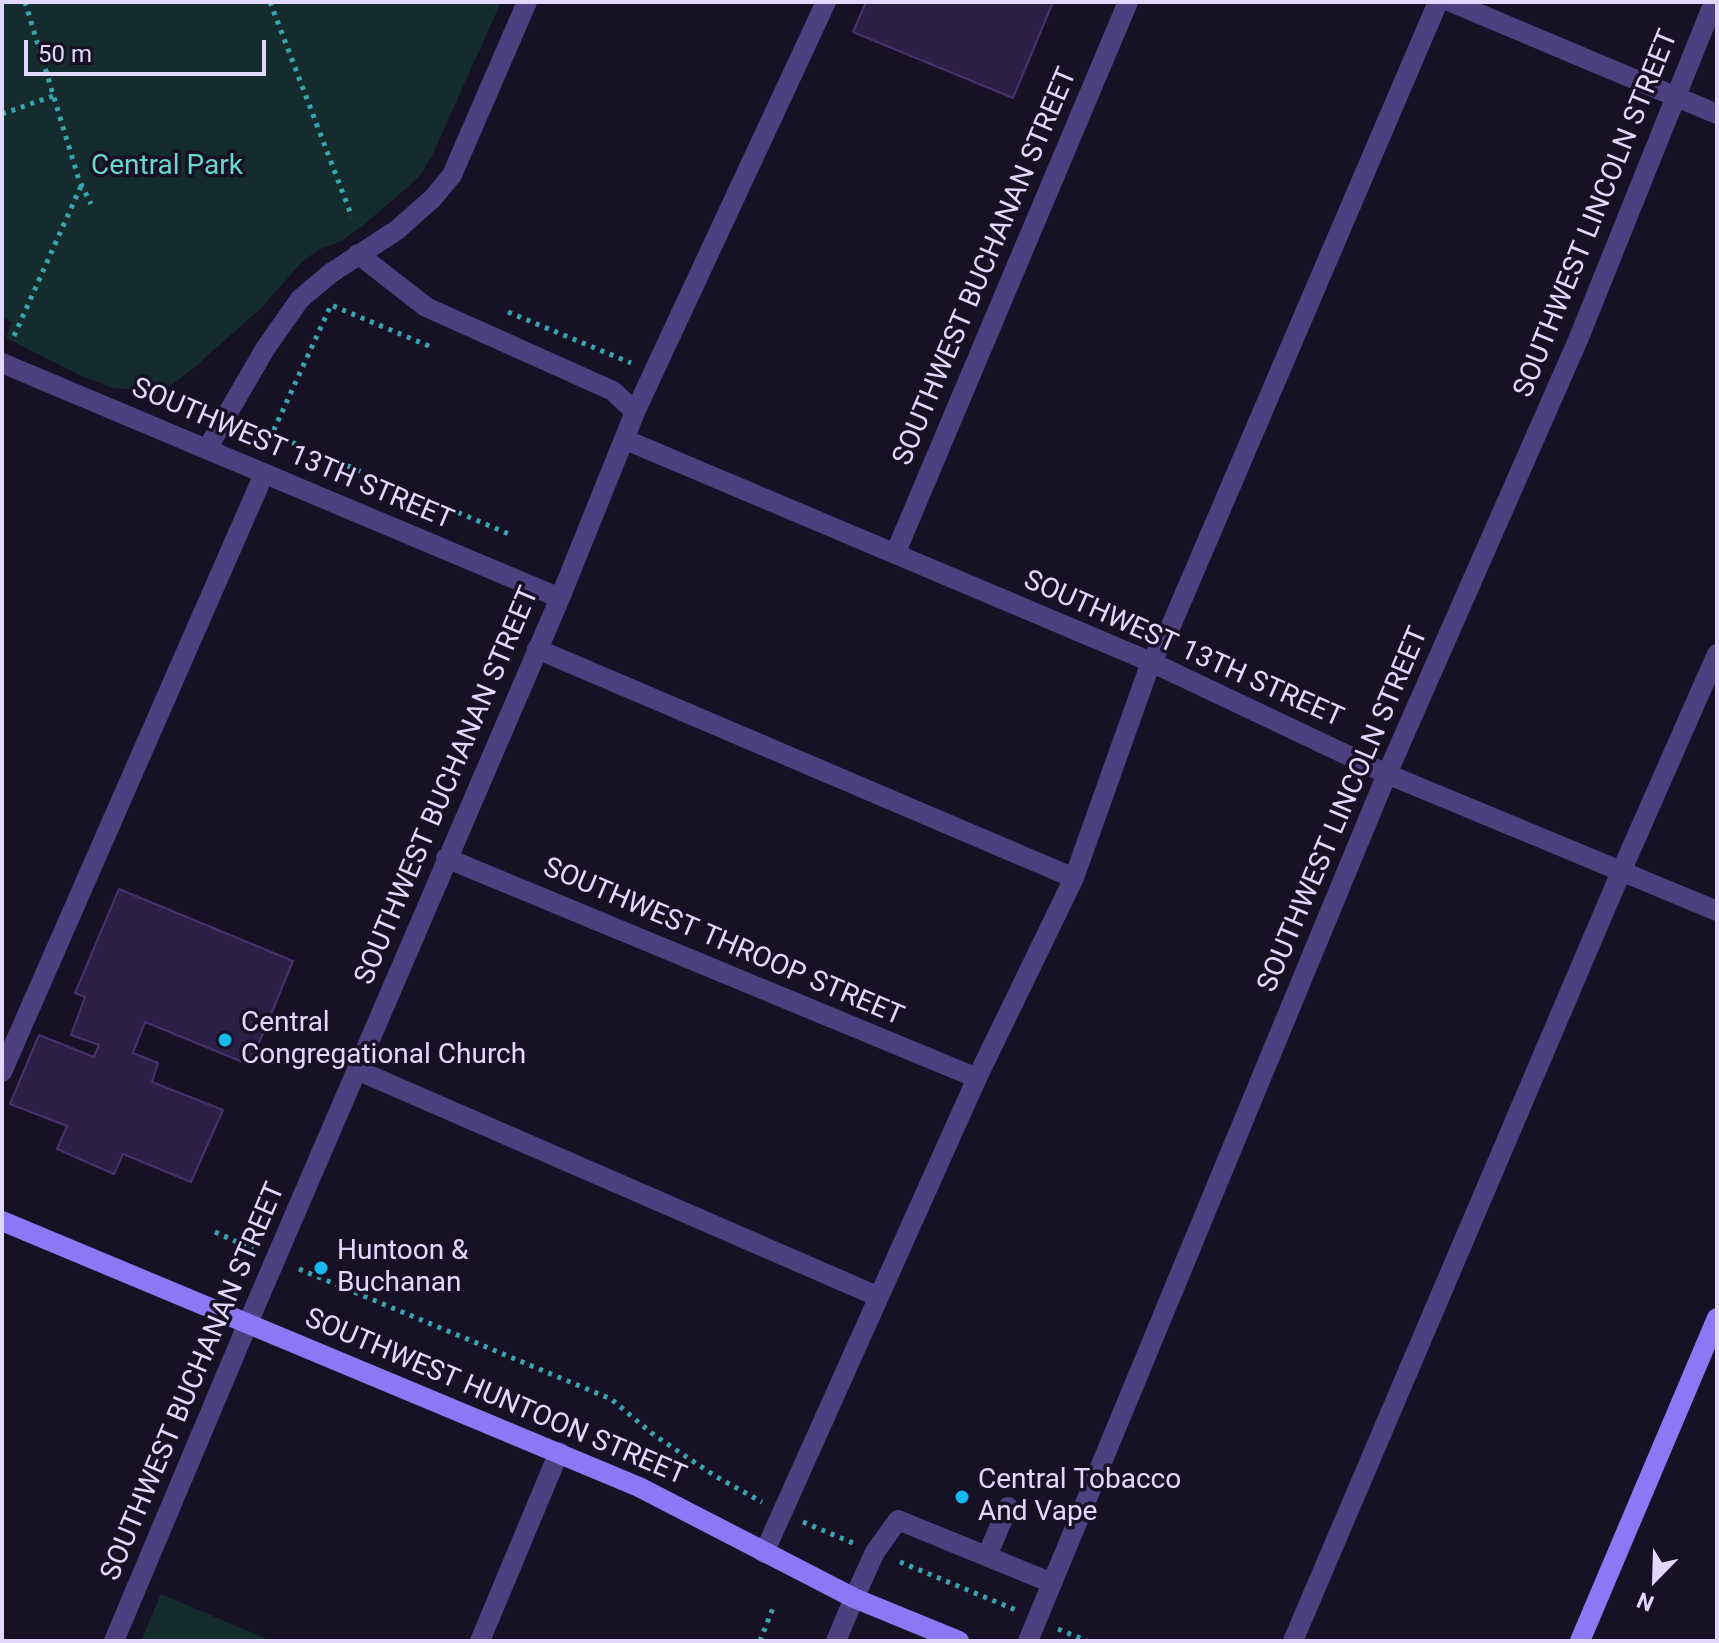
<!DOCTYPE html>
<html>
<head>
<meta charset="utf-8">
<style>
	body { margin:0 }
	#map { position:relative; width:1719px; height:1643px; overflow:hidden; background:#171125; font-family:Roboto,sans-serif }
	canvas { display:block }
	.frame { position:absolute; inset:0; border:4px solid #e2d8fc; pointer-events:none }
	.north { position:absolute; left:1615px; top:1539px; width:80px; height:80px; -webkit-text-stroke:6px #171125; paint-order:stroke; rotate:203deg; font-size:22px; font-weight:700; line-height:32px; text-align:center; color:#e2d8fc }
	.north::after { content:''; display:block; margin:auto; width:28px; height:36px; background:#e2d8fc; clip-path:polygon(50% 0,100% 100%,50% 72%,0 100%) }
	.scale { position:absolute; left:24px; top:40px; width:242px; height:36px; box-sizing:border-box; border:4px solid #e2d8fc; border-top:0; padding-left:10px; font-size:24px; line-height:28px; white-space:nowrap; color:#e2d8fc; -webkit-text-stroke:6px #171125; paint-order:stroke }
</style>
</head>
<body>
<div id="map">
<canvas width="1719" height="1643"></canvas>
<div class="frame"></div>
<div class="north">N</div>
<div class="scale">50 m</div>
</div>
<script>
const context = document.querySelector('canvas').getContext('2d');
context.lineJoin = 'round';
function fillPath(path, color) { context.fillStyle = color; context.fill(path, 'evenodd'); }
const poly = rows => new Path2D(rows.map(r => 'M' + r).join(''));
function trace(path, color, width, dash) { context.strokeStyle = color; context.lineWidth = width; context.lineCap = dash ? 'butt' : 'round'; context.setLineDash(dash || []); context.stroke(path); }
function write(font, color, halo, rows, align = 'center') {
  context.font = font + ' Roboto,sans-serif'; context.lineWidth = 7; context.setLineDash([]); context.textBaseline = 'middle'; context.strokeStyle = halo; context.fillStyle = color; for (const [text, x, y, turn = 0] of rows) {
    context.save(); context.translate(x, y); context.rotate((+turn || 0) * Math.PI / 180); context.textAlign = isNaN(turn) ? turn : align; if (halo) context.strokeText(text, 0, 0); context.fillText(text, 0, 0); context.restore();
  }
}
fillPath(poly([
	[2,2,501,2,432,156,419,177,366,223,342,241,318,250,303,261,261,308,195,367,170,386,148,391,113,388,82,376,6,338,12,322,2,317],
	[161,1594,271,1641,141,1641]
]), '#152c2f');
const building = poly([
	[866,2,1053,2,1013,98,853,32,866,2],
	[119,889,293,961,250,1065,145,1022,133,1053,158,1063,152,1082,223,1110,191,1182,123,1154,114,1174,57,1149,67,1126,10,1104,39,1035,94,1057,99,1045,71,1035,85,997,75,993,119,889]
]);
fillPath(building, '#2c1f45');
trace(building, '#47326f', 2);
trace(poly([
	[25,2,79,180,91,204],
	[270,2,352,217],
	[2,114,53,96],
	[508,312,631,363],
	[14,336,81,186],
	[429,346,331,305,272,434,509,534],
	[215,1232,253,1249],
	[299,1269,611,1399,654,1435,715,1476,762,1502],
	[803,1522,853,1543],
	[900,1562,1016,1610],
	[1058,1629,1087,1641],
	[760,1641,773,1608]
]), '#39a6af', 5, [4, 6]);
trace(poly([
	[635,412,826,2],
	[537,649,1074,878],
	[357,1070,879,1297],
	[2,1072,264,474],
	[764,1553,977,1078,1074,878,1151,662,1170,628,1438,2],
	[987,1556,1008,1507],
	[854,1598,875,1552,898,1520,1052,1583],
	[480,1641,559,1452],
	[1293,1641,1621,872,1717,654]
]), '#4c4081', 20);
trace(poly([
	[1451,2,1717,114],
	[2,363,560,598],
	[626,440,1151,662,1387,774,1717,911],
	[207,449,265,349,300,299,331,273,397,230,433,198,452,175,527,2],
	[895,554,1128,2],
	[446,858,977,1078],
	[114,1641,248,1323,560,598,635,412,613,391,426,307,358,254],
	[836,1641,854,1598],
	[1028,1641,1387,774,1578,340,1714,2]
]), '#4c4081', 20);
trace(poly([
	[2,1221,639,1487,854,1598,959,1641],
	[1580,1641,1717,1318]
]), '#8c77f5', 20);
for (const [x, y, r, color] of [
	[225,1040,8,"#13b8ed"],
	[321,1268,8,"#13b8ed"],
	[962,1497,8,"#13b8ed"]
]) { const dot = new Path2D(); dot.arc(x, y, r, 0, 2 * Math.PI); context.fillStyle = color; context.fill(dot); trace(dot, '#171125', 3); }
write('28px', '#69d7cb', '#171125', [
	["Central Park",167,167]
]);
write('28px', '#e2d8fc', '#171125', [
	["SOUTHWEST LINCOLN STREET",1597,214,-68],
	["SOUTHWEST BUCHANAN STREET",986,267,-67],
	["SOUTHWEST 13TH STREET",292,455,23],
	["SOUTHWEST 13TH STREET",1183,650,24],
	["SOUTHWEST BUCHANAN STREET",448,786,-67],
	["SOUTHWEST LINCOLN STREET",1344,810,-67],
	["SOUTHWEST THROOP STREET",723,943,23],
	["SOUTHWEST BUCHANAN STREET",194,1382,-67],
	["SOUTHWEST HUNTOON STREET",495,1398,23]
]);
write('28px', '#e2d8fc', '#171125', [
	["Central",241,1024],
	["Congregational Church",241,1056],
	["Huntoon &",337,1252],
	["Buchanan",337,1284],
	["Central Tobacco",978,1481],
	["And Vape",978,1513]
], 'left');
</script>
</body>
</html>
